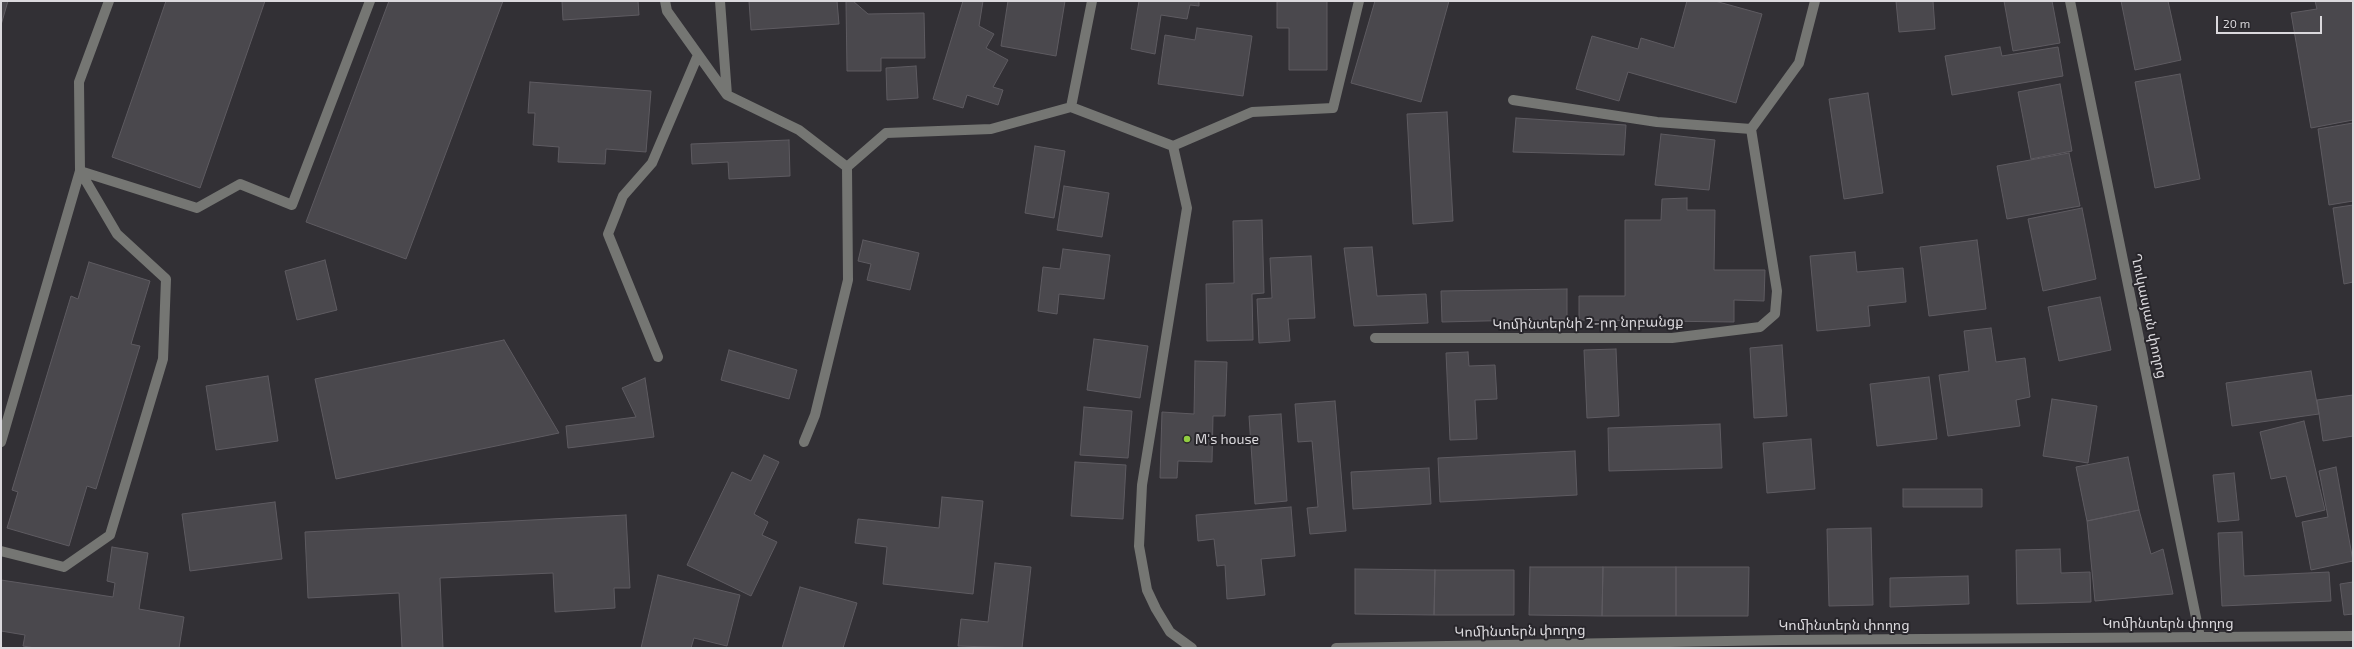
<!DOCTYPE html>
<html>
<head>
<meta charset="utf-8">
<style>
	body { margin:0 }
	#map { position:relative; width:2354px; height:649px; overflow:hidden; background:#323035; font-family:"Exo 2",sans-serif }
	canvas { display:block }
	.frame { position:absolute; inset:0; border:2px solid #dbd9dd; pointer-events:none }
	.scale { position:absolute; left:2216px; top:16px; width:106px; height:18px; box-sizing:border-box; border:2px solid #dbd9dd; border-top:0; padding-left:5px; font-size:12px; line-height:14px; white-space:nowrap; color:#dbd9dd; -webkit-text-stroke:3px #28262b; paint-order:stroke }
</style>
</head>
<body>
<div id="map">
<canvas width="2354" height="649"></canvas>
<div class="frame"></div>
<div class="scale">20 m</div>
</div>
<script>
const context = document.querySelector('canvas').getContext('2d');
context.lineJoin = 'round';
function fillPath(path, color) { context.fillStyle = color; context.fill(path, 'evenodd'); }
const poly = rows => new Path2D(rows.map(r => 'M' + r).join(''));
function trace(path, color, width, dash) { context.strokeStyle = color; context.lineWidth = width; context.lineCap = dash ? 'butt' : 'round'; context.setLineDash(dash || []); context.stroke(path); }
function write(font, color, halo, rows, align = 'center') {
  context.font = font + ' "Exo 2","Noto Sans Armenian",sans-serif'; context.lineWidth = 4; context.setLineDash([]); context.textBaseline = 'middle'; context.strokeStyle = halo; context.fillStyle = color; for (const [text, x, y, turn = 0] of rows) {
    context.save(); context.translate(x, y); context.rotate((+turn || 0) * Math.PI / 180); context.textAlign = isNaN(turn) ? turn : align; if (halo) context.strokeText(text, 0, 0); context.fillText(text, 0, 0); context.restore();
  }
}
const building = poly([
	[1,1,8,1,1,25,1,1],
	[166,1,265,1,200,188,112,157,166,1],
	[389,1,503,1,406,259,306,222,389,1],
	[562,1,638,1,639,15,563,20,562,1],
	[749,1,837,1,839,24,751,30,749,1],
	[846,1,853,1,868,14,924,13,925,58,881,58,881,71,847,71,846,1],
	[963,1,983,1,979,26,994,34,986,48,1008,60,993,87,1003,90,998,105,967,95,963,108,933,99,963,1],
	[1008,1,1065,1,1056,56,1001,46,1008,1],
	[1139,1,1199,1,1199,6,1190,5,1187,19,1161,15,1155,54,1131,49,1139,1],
	[1277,1,1327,1,1327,70,1289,70,1289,28,1277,28,1277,1],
	[1375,1,1449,1,1421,102,1351,83,1375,1],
	[1687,1,1715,1,1762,14,1736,103,1628,72,1619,101,1576,89,1592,36,1638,49,1641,38,1674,48,1687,1],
	[1896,1,1933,1,1935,29,1899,32,1896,1],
	[2004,1,2052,1,2060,43,2013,51,2004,1],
	[2121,1,2168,1,2181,60,2135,70,2121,1],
	[2315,1,2353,1,2353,120,2311,128,2291,13,2317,9,2315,1],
	[1197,28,1252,36,1243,96,1158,84,1165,35,1195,40,1197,28],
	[2000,47,2002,56,2058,47,2063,76,1952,95,1945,56,2000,47],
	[916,66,918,98,887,100,886,68,916,66],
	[2180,74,2200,179,2155,188,2135,82,2180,74],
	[530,82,651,91,646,152,606,149,605,164,558,162,559,147,533,145,535,113,528,113,530,82],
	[2060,84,2072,151,2031,159,2018,92,2060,84],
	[1868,93,1883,193,1844,199,1829,99,1868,93],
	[1447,112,1453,221,1413,224,1407,114,1447,112],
	[1516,118,1626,125,1624,155,1513,152,1516,118],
	[2353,123,2353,201,2329,205,2318,129,2353,123],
	[1661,134,1715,140,1709,190,1655,185,1661,134],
	[789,140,790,176,729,179,728,162,692,164,691,144,789,140],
	[1035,146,1065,151,1054,218,1025,213,1035,146],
	[2069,153,2080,206,2007,219,1997,166,2069,153],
	[1064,186,1109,193,1102,237,1057,230,1064,186],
	[1687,198,1687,210,1715,210,1714,270,1765,270,1764,301,1734,300,1734,322,1579,320,1579,296,1625,296,1625,220,1661,220,1662,199,1687,198],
	[2353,205,2353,282,2344,284,2333,208,2353,205],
	[2082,208,2096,279,2043,291,2028,219,2082,208],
	[1262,220,1264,293,1252,294,1253,340,1207,341,1206,284,1234,283,1233,221,1262,220],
	[863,240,919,253,910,290,867,280,871,264,858,261,863,240],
	[1977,240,1986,309,1929,316,1920,247,1977,240],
	[1372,247,1377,296,1426,294,1428,323,1354,326,1344,248,1372,247],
	[1063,249,1110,255,1104,299,1059,294,1057,314,1038,311,1043,267,1060,269,1063,249],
	[1855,252,1857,272,1903,268,1906,302,1868,306,1870,326,1817,331,1810,256,1855,252],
	[1311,256,1315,318,1288,319,1290,341,1259,343,1257,299,1272,298,1270,258,1311,256],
	[325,260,337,310,297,320,285,271,325,260],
	[89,262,150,281,131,344,140,346,96,489,87,486,69,546,7,528,18,492,12,490,71,296,78,299,89,262],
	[1567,289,1567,319,1442,322,1441,291,1567,289],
	[2100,297,2111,350,2059,361,2048,307,2100,297],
	[1991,328,1996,362,2025,358,2030,397,2016,400,2020,426,1948,436,1939,375,1969,371,1964,331,1991,328],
	[1094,339,1148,346,1140,398,1087,390,1094,339],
	[504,340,559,433,336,479,315,379,504,340],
	[1782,345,1787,416,1754,418,1750,348,1782,345],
	[1616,349,1619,416,1587,418,1584,350,1616,349],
	[729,350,797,370,789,399,721,380,729,350],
	[1468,352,1469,366,1495,365,1497,399,1475,400,1477,439,1450,440,1446,353,1468,352],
	[1195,361,1227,362,1225,416,1213,416,1212,462,1178,461,1177,478,1160,478,1162,412,1194,414,1195,361],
	[2311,371,2319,414,2232,426,2226,383,2311,371],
	[268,376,278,441,216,450,206,386,268,376],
	[1929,377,1937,439,1877,446,1870,384,1929,377],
	[645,378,654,437,568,448,566,426,636,417,622,388,645,378],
	[2353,395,2353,436,2323,441,2317,400,2353,395],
	[2052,399,2097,406,2088,463,2043,456,2052,399],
	[1335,401,1346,531,1310,534,1307,508,1318,507,1312,441,1298,442,1295,404,1335,401],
	[1084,407,1132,411,1128,458,1080,455,1084,407],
	[1281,414,1287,501,1255,504,1249,416,1281,414],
	[2304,421,2325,510,2296,517,2286,476,2271,479,2260,432,2304,421],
	[1720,424,1722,468,1609,471,1608,428,1720,424],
	[1811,439,1815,489,1767,493,1763,443,1811,439],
	[1575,451,1577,495,1440,502,1438,458,1575,451],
	[764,455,779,462,754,514,768,522,762,535,777,542,751,596,687,565,732,472,751,481,764,455],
	[2128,457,2139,510,2087,521,2076,467,2128,457],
	[1075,462,1126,465,1123,519,1071,516,1075,462],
	[2336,467,2353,561,2311,570,2302,522,2328,517,2319,471,2336,467],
	[1429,468,1431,504,1353,509,1351,472,1429,468],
	[2234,473,2239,520,2218,522,2213,475,2234,473],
	[1903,489,1982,489,1982,507,1903,507,1903,489],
	[942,497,983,501,973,594,883,584,887,547,855,543,858,519,939,528,942,497],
	[275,502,282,559,190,571,182,514,275,502],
	[1291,507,1295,556,1261,559,1265,595,1227,599,1225,565,1217,566,1214,539,1198,541,1196,515,1291,507],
	[2139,510,2151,554,2163,549,2173,594,2095,601,2087,521,2139,510],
	[626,515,630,588,614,588,615,608,555,612,553,573,440,578,443,648,402,648,399,593,308,598,305,532,626,515],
	[1871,528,1873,605,1829,606,1827,529,1871,528],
	[2242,532,2244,576,2329,572,2331,601,2222,606,2218,533,2242,532],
	[112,547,148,553,139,609,184,617,179,648,35,648,23,646,25,635,1,631,1,580,113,597,115,583,107,581,112,547],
	[2060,549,2061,573,2090,572,2091,602,2017,604,2016,550,2060,549],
	[995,563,1031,567,1022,648,958,646,961,619,988,622,995,563],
	[1530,567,1603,567,1602,616,1529,615,1530,567],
	[1603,567,1676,567,1676,616,1602,616,1603,567],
	[1676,567,1749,567,1748,616,1676,616,1676,567],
	[1355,569,1435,570,1434,615,1355,614,1355,569],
	[1435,570,1514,570,1514,615,1434,615,1435,570],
	[658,575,740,595,727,646,694,638,691,648,641,648,658,575],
	[1968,576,1969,604,1890,607,1890,578,1968,576],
	[2353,582,2353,614,2344,615,2340,584,2353,582],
	[800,587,857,603,843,648,782,648,800,587]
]);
fillPath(building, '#4a484d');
trace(building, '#5e5b61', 1);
trace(poly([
	[665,1,667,11,727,95],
	[720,1,727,95,799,130,847,167],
	[2070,1,2200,637],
	[1513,100,1657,122,1751,129],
	[1071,107,1092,1],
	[1751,129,1799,63,1815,1],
	[1173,146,1187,208,1142,485,1139,546,1147,590,1156,609,1170,632,1192,648],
	[80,171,197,208,240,184,292,205,370,1],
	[1375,338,1672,338,1760,327,1775,314,1777,291,1751,129],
	[658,357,608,234,623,196,652,163,698,55],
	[1,442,80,171,79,82,109,1],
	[804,442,815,415,848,280,847,167,886,133,991,129,1071,107,1173,146,1252,112,1333,108,1359,1],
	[1,551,64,567,110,535,163,359,166,279,117,234,80,171],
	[1336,648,1782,640,2353,636]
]), '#757673', 10);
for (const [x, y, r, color] of [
	[1187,439,4,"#91cd40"]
]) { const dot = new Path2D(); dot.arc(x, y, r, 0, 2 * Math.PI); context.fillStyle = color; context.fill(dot); trace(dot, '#28262b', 1.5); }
write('14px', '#dbd9dd', '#28262b', [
	["Ղուկասյան փողոց",2149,316,78],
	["Կոմինտերնի 2-րդ նրբանցք",1588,323,-1],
	["Կոմինտերն փողոց",2168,623],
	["Կոմինտերն փողոց",1844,625],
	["Կոմինտերն փողոց",1520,631,-1]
]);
write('14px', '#dbd9dd', '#28262b', [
	["M's house",1195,439]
], 'left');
</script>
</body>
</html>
